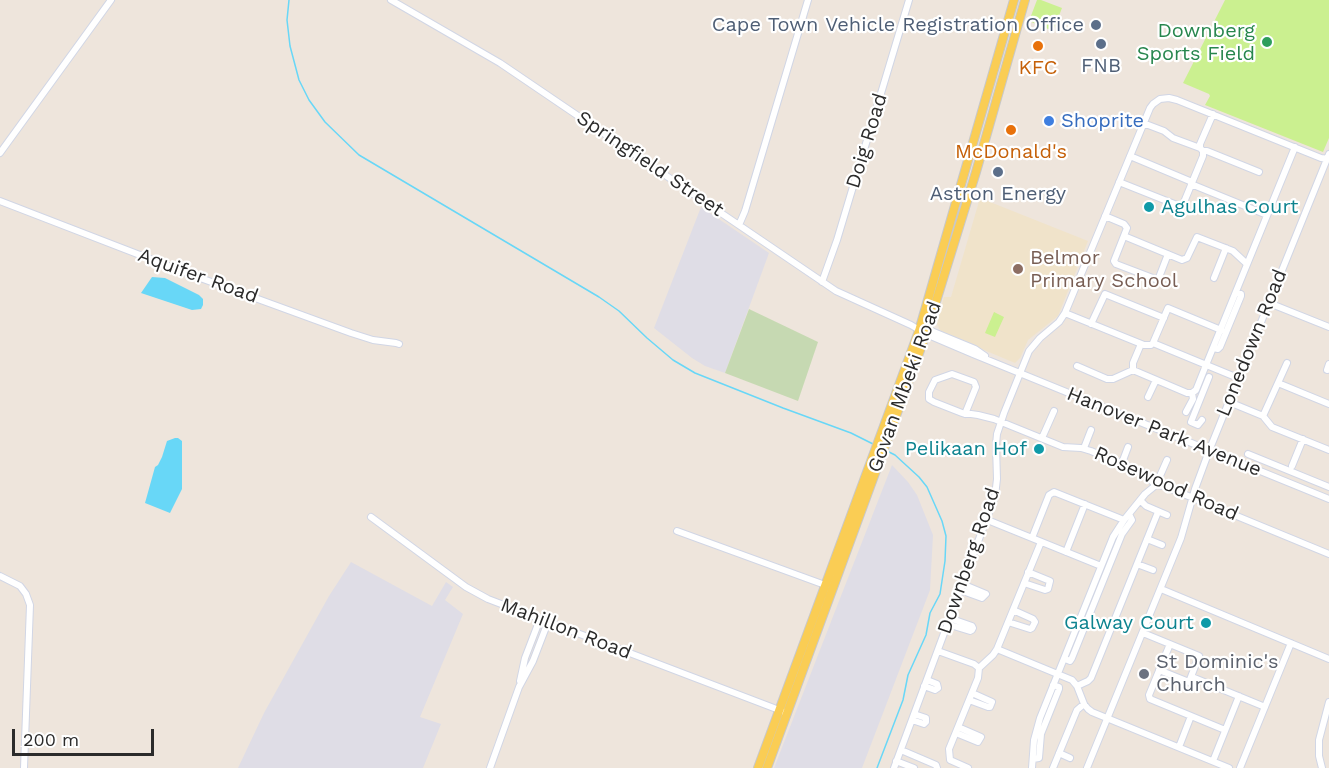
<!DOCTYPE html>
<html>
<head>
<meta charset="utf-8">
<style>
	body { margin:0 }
	#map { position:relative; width:1329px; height:768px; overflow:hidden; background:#eee5dc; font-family:"Work Sans",sans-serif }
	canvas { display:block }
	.scale { position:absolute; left:12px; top:729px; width:142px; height:27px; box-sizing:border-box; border:3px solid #2b2b2b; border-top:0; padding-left:8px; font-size:18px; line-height:21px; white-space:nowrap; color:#2b2b2b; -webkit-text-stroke:4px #fff; paint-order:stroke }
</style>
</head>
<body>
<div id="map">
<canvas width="1329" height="768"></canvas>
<div class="scale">200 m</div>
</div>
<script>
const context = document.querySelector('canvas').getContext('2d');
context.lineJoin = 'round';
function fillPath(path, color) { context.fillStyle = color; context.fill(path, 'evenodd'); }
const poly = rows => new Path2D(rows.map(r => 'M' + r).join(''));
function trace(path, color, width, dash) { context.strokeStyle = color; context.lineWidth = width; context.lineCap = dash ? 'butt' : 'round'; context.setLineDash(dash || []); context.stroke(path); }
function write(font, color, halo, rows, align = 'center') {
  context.font = font + ' "Work Sans",sans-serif'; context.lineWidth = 4.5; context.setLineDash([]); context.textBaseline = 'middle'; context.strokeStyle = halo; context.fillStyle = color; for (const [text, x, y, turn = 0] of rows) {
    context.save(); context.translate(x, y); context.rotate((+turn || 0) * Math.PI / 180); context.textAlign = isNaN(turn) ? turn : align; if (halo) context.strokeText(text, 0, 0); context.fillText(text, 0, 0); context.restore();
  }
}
fillPath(poly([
	[701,207,769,253,725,373,705,366,692,358,654,328],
	[892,465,908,482,917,495,933,535,930,590,862,768,774,768],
	[351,562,432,606,446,582,453,587,445,600,463,614,420,717,441,724,423,768,238,768,264,713,329,596]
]), '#dfdde6');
fillPath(poly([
	[980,198,1088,241,1058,316,1028,340,1020,358,1015,363,941,332,937,324,944,297,951,297]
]), '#f0e3ca');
fillPath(poly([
	[749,309,818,342,798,401,725,373]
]), '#c6d9b2');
fillPath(poly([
	[1037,0,1041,0,1062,8,1053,31,1029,21],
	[1225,0,1329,0,1329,138,1323,152,1205,105,1210,96,1209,94,1183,83],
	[994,312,1004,317,995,337,985,333]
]), '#cbf090');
fillPath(poly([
	[152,277,165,278,199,295,203,299,203,305,201,309,192,310,141,293],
	[175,438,178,438,182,441,182,489,170,513,145,503,155,467,158,465,162,457,167,441]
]), '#68d7f7');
trace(poly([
	[289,0,287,20,290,46,299,80,309,100,325,122,359,155,599,297,619,311,647,338,673,360,695,373,783,408,851,433,873,444],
	[877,768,903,700,908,675,926,635,930,613,940,594,945,561,946,536,942,521,927,487,919,477,895,455,885,450]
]), '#68d7f7', 1.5);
const minor = poly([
	[391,0,500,63,836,291,911,325,926,334,973,354,1329,499],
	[1143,123,1164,131,1173,138,1200,148],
	[1203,151,1207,151,1259,172],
	[0,153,111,0],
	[1130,156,1192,182],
	[1119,182,1182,207,1203,156,1203,151,1200,148,1200,144,1213,114],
	[1191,184,1267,215],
	[0,201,184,272,351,333,373,340,396,343,399,344],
	[1105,216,1124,224,1127,228,1114,261,1116,264,1158,280,1168,254],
	[739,225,745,211,808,0],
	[1124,236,1182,260,1187,258,1197,237,1233,251,1247,264],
	[1214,278,1226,248],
	[822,282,837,240,909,0],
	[1269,303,1329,327],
	[1065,313,1144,345,1151,345,1153,343],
	[1091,324,1105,294,1164,318],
	[924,328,975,349,985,356],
	[1153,343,1168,308,1221,330],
	[1153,343,1238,378],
	[1213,348,1218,349,1220,347,1241,296,1241,294,1236,292],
	[1077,366,1107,379,1113,379,1133,370],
	[1133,370,1187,393,1192,393],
	[1133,370,1133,363,1141,344],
	[1327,370,1329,364],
	[1278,383,1329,404],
	[1192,393,1196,390,1206,365,1295,147],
	[1148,397,1156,380],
	[1229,402,1263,416],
	[1186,412,1193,399,1192,393],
	[965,414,976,387,974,382,952,374,935,380,929,392,929,399,934,402,962,413,965,414,971,414,978,415,994,419,1063,447,1081,448,1091,451,1142,472,1156,485,1164,486,1329,554],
	[1263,416,1272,427,1329,450],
	[1263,416,1287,363],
	[1202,420,1198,425,1191,422,1209,377],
	[1042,438,1054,411],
	[1084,448,1091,430],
	[1248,454,1329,487],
	[1122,463,1128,447],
	[1292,466,1303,439],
	[1140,500,1146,506,1167,515],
	[371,517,466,587,488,599,787,713],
	[985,519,1101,566],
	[677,531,825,585],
	[1032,538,1049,495,1054,492,1124,520],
	[1147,539,1162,545],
	[1066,552,1085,504],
	[1137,564,1153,570],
	[0,576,20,586,26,594,30,605,24,768],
	[1024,583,1045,590,1048,589,1050,581,1028,572],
	[1161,589,1329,659],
	[960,590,982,598,986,594,962,584],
	[1008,622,1030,629,1032,628,1035,622,1033,619,1013,610],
	[947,624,970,631,972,630,973,628,972,626,949,618],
	[1143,633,1199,656,1189,682,1159,670],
	[1170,644,1149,695,1150,699,1225,730],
	[997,649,1072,680,1077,686,1084,704,1088,709,1092,712,1229,768],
	[938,651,974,664,979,668,993,655,997,649,1041,542],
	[1065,659,1070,661,1072,658,1122,534,1132,520,1129,514],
	[1192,677,1265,707],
	[520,681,525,658,540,619],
	[924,686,935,690,938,688,937,684,927,680],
	[1077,686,1088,681,1091,678,1158,512],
	[969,700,988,707,990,707,992,702,972,693],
	[912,720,924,724,926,722,926,718,914,714],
	[956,733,978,742,981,737,958,727],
	[1179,747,1191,716],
	[901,750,936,765,937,768],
	[1059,753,1070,758],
	[1033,759,1039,758,1041,734,1059,689,1059,687,1053,685],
	[896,761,914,768],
	[1213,761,1239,696],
	[490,768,519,687,533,661,548,622],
	[894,768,995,496,997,479,996,445,997,434,1004,413,1029,351,1040,338,1059,322,1065,313,1150,108,1153,104,1160,99,1169,98,1177,100,1321,158,1329,159],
	[968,768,950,760,949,749,978,678,979,668],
	[1032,768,1034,740,1040,718,1113,537,1124,520,1145,494,1156,485,1167,460],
	[1053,768,1077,710,1084,704],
	[1087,768,1181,538,1195,489,1209,451,1329,154],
	[1240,768,1291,643],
	[1322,768,1319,756,1319,740,1329,702]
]);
const major = poly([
	[758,768,919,331,1014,0],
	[767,768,926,334,976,172,1025,0]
]);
trace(minor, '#d1d6e5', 8);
trace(major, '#c8c8c8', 10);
trace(minor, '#fff', 6);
trace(major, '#facd54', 8);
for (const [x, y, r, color] of [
	[1096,25,6,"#5c6f8a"],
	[1267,42,6,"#2e9e5b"],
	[1101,44,6,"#5c6f8a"],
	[1038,46,6,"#e8710a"],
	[1049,121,6,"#3f7fe0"],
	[1011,130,6,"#e8710a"],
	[998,172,6,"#5c6f8a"],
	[1149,207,6,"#0f9aa8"],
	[1018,269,6,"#8d6e63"],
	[1039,449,6,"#0f9aa8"],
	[1206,623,6,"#0f9aa8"],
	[1144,674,6,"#6b7280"]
]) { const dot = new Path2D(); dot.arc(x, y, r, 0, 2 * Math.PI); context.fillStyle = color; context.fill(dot); trace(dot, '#fff', 2); }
write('20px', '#4e5e75', '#fff', [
	["Cape Town Vehicle Registration Office",1084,25,"right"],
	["FNB",1101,66],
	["Astron Energy",998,194]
]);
write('20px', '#27864d', '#fff', [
	["Downberg",1255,31],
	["Sports Field",1255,54]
], 'right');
write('20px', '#c56008', '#fff', [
	["KFC",1038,68],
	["McDonald's",1011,152]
]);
write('20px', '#366cbe', '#fff', [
	["Shoprite",1061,121]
], 'left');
write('20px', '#2b2b2b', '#fff', [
	["Doig Road",867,141,-73],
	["Springfield Street",650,164,34],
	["Aquifer Road",198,276,20],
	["Lonedown Road",1252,343,-68],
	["Govan Mbeki Road",905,387,-70],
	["Hanover Park Avenue",1164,432,22],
	["Rosewood Road",1166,484,24],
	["Downberg Road",969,561,-71],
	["Mahillon Road",566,629,21]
]);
write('20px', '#0d838f', '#fff', [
	["Agulhas Court",1161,207,"left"],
	["Pelikaan Hof",1027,449],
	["Galway Court",1194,623]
], 'right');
write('20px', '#785e54', '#fff', [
	["Belmor",1030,258],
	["Primary School",1030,281]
], 'left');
write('20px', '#5b616d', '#fff', [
	["St Dominic's",1156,662],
	["Church",1156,685]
], 'left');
</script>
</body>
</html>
